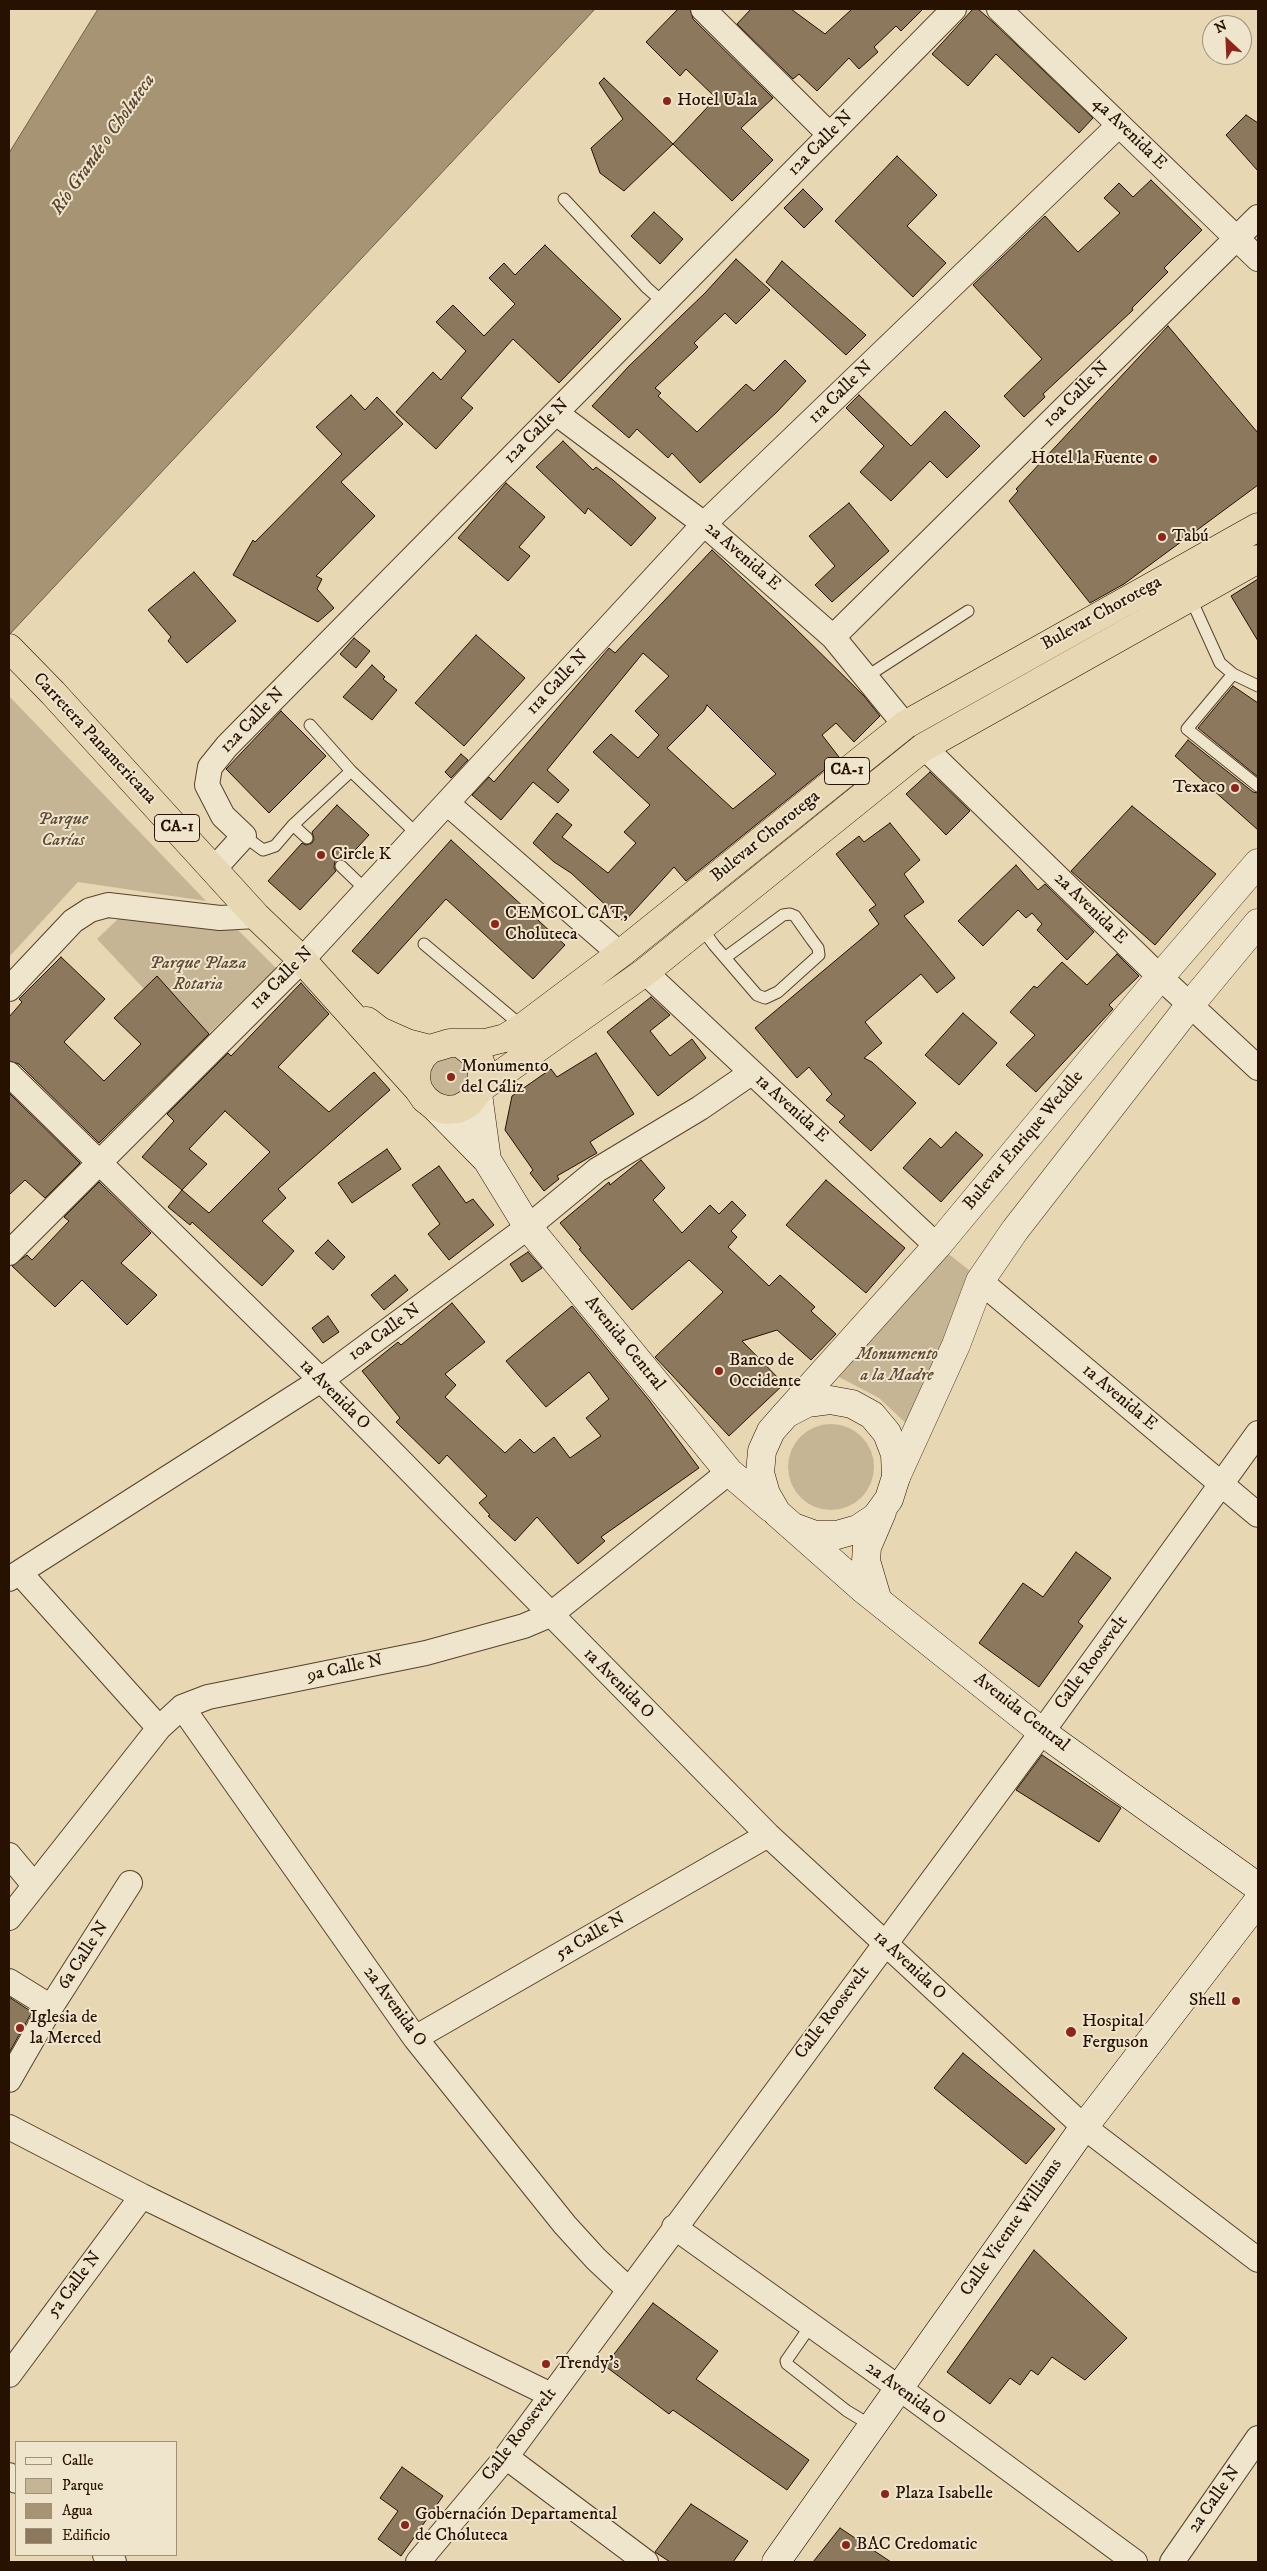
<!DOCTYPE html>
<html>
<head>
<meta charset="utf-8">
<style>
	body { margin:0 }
	#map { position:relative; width:1267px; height:2571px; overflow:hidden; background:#e7d7b2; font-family:"IM FELL DW Pica",serif }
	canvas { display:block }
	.frame { position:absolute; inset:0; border:10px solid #271100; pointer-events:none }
	.legend { position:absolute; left:15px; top:2441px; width:162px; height:115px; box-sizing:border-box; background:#efe5cd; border:1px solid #9f907b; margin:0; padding:6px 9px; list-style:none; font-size:15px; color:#271100 }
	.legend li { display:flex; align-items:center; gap:10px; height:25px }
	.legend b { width:25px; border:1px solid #9f907b }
	.north { position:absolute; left:1202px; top:15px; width:50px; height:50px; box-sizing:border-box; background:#efe5cd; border:1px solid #9f907b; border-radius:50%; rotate:335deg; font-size:14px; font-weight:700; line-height:20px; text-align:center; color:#271100 }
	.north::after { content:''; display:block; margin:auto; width:18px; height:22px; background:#8f2418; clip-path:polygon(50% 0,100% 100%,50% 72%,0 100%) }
</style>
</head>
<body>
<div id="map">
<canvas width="1267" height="2571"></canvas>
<div class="frame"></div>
<ul class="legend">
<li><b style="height:6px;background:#efe5cd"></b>Calle</li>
<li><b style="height:14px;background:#c6b594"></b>Parque</li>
<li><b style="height:14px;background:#a69475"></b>Agua</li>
<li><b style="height:14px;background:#8b785d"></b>Edificio</li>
</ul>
<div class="north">N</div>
</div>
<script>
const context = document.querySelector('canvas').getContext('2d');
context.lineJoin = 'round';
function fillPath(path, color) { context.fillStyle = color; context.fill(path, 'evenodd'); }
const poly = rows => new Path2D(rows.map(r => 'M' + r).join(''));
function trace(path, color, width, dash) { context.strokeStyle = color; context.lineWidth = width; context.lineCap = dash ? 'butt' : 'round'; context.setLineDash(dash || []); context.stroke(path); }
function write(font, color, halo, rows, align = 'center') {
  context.font = font + ' "IM FELL DW Pica",serif'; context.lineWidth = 4; context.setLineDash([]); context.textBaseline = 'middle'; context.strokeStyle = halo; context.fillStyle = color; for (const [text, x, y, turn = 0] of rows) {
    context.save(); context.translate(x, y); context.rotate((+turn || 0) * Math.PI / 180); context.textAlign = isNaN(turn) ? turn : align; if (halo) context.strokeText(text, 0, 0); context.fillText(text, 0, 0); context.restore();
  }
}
fillPath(poly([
	[9,696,206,901,78,882,9,957],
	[120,917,230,922,276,968,197,1045,97,939],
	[448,1051,471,1061,465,1098,434,1097,427,1065],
	[946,1252,974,1274,910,1427,879,1398,839,1377],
	'788 1467a43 43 0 1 1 86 0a43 43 0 1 1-86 0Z'
]), '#c6b594');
const water = poly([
	[98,9,595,9,9,635,9,153,98,9]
]);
fillPath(water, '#a69475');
trace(water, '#736046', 1);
const building = poly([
	[678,9,690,9,693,19,773,98,741,128,773,160,732,201,673,144,716,98,686,69,680,76,646,42,678,9],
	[751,9,791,9,825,34,852,9,923,9,901,31,896,26,874,47,878,52,859,69,849,58,817,91,799,74,793,79,737,24,751,9],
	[973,9,978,9,994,23,1093,118,1079,133,996,54,968,86,932,54,973,9],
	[604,78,673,144,624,191,600,173,591,148,623,119,599,83,604,78],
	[1246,115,1258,123,1258,171,1226,135,1246,115],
	[897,156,937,195,907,226,946,263,913,297,835,221,897,156],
	[1151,180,1202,230,1164,268,1168,272,1132,308,1133,310,1043,394,1045,397,1024,417,1004,396,1042,359,973,285,1045,216,1078,252,1120,213,1104,198,1119,183,1133,197,1151,180],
	[803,189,823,209,804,228,784,208,803,189],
	[654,212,683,239,660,264,631,236,654,212],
	[545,245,621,319,559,383,513,339,461,398,473,408,436,449,396,412,433,372,441,380,466,351,436,322,453,305,484,336,515,304,489,278,504,263,515,275,545,245],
	[736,259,770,290,736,324,725,313,694,343,698,347,655,388,661,393,658,396,697,432,746,384,754,391,785,360,806,381,777,412,700,483,672,453,668,458,637,429,629,438,592,406,629,366,705,293,736,259],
	[782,261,866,335,846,355,766,282,782,261],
	[1168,326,1258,433,1258,485,1124,584,1090,603,1009,501,1018,491,1016,489,1168,326],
	[351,395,365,410,377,397,403,424,341,482,375,516,316,576,322,579,317,589,334,608,318,622,233,575,253,540,255,542,342,454,316,427,351,395],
	[859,395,911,446,945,411,980,446,947,478,930,461,891,501,860,472,884,446,846,408,859,395],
	[563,441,593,470,596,467,613,480,656,518,631,546,588,508,585,514,536,467,563,441],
	[506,483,545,517,519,547,530,556,508,581,458,538,506,483],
	[849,503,889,551,832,602,815,585,835,566,809,536,849,503],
	[712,550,790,623,864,696,880,716,854,742,836,723,822,735,839,757,833,763,686,881,674,867,624,922,571,873,554,862,533,843,557,813,572,825,562,837,608,873,636,843,624,832,650,805,593,752,611,734,638,758,659,735,635,711,669,676,643,653,547,770,569,790,558,803,533,782,501,820,472,795,489,777,494,782,609,648,615,653,712,550],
	[707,705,776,774,733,809,667,748,704,711,707,705],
	[194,572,236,621,187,663,168,641,171,637,148,610,194,572],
	[1258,579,1258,641,1231,596,1258,579],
	[476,635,525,678,464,746,415,703,476,635],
	[354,638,370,651,356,668,340,654,354,638],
	[372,665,385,677,383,679,397,690,372,720,343,697,372,665],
	[1233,686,1258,703,1258,777,1198,728,1233,686],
	[281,711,326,756,269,813,226,769,281,711],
	[1188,740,1253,792,1258,793,1258,830,1175,756,1188,740],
	[461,754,468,760,451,778,445,772,461,754],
	[930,772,970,811,946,835,906,794,930,772],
	[337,805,369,835,346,860,339,859,335,861,334,868,336,871,300,910,268,881,302,843,306,845,312,843,314,839,312,832,337,805],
	[1132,806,1216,874,1155,945,1071,871,1132,806],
	[890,823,920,860,904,874,924,902,904,916,955,978,937,993,921,974,865,1022,882,1043,864,1058,872,1062,916,1103,871,1151,839,1122,845,1116,826,1100,832,1094,809,1067,797,1078,755,1028,879,924,869,910,876,905,836,854,859,836,864,842,890,823],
	[451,840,565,945,533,979,446,899,378,974,352,951,451,840],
	[1016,865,1038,890,1045,884,1094,932,1067,960,1037,930,1042,924,1032,913,1026,918,1018,910,983,946,958,921,1016,865],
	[1117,954,1139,976,1109,1005,1113,1009,1036,1092,1006,1065,1035,1035,1010,1012,1034,986,1037,988,1062,962,1087,985,1117,954],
	[61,957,105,999,64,1042,104,1081,141,1044,114,1018,157,976,209,1034,99,1143,19,1064,9,1061,9,1017,22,1002,19,999,61,957],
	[301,983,329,1014,278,1067,329,1112,374,1072,390,1090,278,1189,286,1198,262,1221,294,1251,262,1286,192,1222,190,1225,168,1207,182,1190,142,1157,174,1121,167,1114,228,1053,231,1056,301,983],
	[225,1111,270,1152,209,1213,182,1190,207,1164,189,1149,225,1111],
	[651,997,670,1015,650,1031,670,1056,692,1039,706,1058,658,1096,607,1032,651,997],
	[963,1013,997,1043,959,1085,925,1055,963,1013],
	[596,1053,634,1114,590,1142,597,1153,557,1176,559,1179,544,1191,530,1173,533,1170,505,1130,512,1096,551,1069,557,1077,596,1053],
	[9,1093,80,1163,45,1198,25,1180,9,1195,9,1093],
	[956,1132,983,1155,941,1202,903,1168,930,1138,941,1148,956,1132],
	[387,1149,401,1169,352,1203,338,1183,387,1149],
	[641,1160,665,1188,653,1200,682,1233,710,1205,719,1214,732,1201,746,1215,731,1231,737,1237,728,1247,769,1286,780,1275,815,1307,811,1311,836,1334,811,1360,777,1330,742,1341,784,1384,729,1436,655,1357,723,1292,689,1260,632,1310,579,1249,581,1248,560,1223,609,1182,610,1185,641,1160],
	[439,1166,466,1203,473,1199,494,1225,449,1260,428,1234,440,1224,412,1185,439,1166],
	[826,1180,905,1248,866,1293,786,1225,826,1180],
	[99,1182,151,1233,121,1263,157,1295,127,1325,82,1280,55,1307,12,1266,27,1255,32,1260,69,1221,64,1217,99,1182],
	[328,1240,345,1257,333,1270,315,1253,328,1240],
	[528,1252,542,1268,522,1282,510,1264,528,1252],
	[395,1275,408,1290,384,1310,371,1295,395,1275],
	[452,1303,485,1342,445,1374,456,1385,445,1397,505,1453,520,1439,534,1453,554,1437,570,1458,601,1436,586,1418,609,1399,589,1372,546,1407,506,1361,572,1306,649,1400,699,1468,601,1537,605,1541,578,1564,537,1517,515,1541,488,1516,490,1515,479,1503,487,1496,447,1455,439,1464,396,1422,400,1418,362,1371,398,1342,401,1345,452,1303],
	[328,1316,339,1332,323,1343,312,1328,328,1316],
	[1076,1552,1111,1578,1078,1622,1083,1626,1039,1687,979,1643,1023,1583,1043,1597,1076,1552],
	[1042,1755,1121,1808,1099,1842,1016,1790,1042,1755],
	[9,1997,32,2012,9,2053,9,1997],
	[963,2053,1055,2129,1026,2164,934,2088,963,2053],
	[1034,2250,1127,2338,1085,2380,1052,2357,1038,2375,1031,2370,1020,2385,1010,2378,990,2404,947,2372,1034,2250],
	[653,2303,718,2351,696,2379,809,2460,787,2490,673,2410,669,2414,605,2366,653,2303],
	[402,2467,443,2496,401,2556,378,2539,398,2511,380,2498,402,2467],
	[691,2504,748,2541,733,2562,670,2562,655,2552,691,2504],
	[840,2528,891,2562,813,2562,840,2528]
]);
fillPath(building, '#8b785d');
trace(building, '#271100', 1);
const service = poly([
	[564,199,647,288,664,303],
	[1190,597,1220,663,1233,674,1258,686],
	[1233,674,1187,729,1258,786],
	[866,677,968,611],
	[310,725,351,771,418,835],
	[293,825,351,771],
	[244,836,263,850,275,846,293,825,307,838],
	[341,866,367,891],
	[701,927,714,945,757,995,765,998,778,992,819,955,818,948,812,940,795,916,790,914,783,915,726,957],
	[424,944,523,1027],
	[811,2325,786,2361,787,2364,847,2411,872,2426]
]);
const minor = poly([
	[703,9,830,135],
	[999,9,1258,259],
	[556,413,704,524,833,637,905,725],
	[833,637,1258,217],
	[924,747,1160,977,1258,1068],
	[447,803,620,954],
	[214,869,244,836,223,816,207,785,210,767,227,746,954,9],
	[645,972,937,1246],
	[9,989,73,921,90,910,108,905,220,918,256,916],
	[9,1074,321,1380,768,1835,1084,2127,1258,2260],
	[9,1253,302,960,704,524,1119,125],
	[980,1281,1258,1515],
	[20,1573,159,1728],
	[9,1579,321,1380,528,1227,597,1170,700,1108,751,1073],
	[182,1707,415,2038,565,2225,596,2259,628,2289],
	[9,1855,34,1885],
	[9,1918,159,1728,182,1707,208,1697,426,1653,524,1626,550,1615,729,1472],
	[9,1981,51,2007],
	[415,2038,768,1835],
	[9,2080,51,2007,130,1883],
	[9,2127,142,2196,551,2395],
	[674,2227,899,2388,1135,2562],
	[9,2375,142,2196],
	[506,2457,646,2562],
	[9,2475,16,2481],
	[105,2555,114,2562],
	[418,2562,506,2457,1042,1732,1258,1433],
	[1172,2562,1258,2438]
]);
const tertiary = poly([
	[786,1414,937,1246,1160,977,1258,863],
	[896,1477,956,1345,980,1281,1015,1230,1190,1005,1258,923]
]);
const secondary = poly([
	[478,1094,487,1160],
	[434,1106,487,1160,528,1227,729,1472,771,1508],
	[793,1527,815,1535,837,1535,858,1529,876,1517,889,1499,896,1477,895,1454,887,1433,872,1415,852,1404,830,1400,807,1403,786,1414,771,1431,762,1451,760,1473,766,1494,777,1513,863,1589,1042,1732,1258,1887],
	[877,1598,866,1561,867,1547,882,1512],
	[776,2562,1084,2127,1258,1901]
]);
const trunk = poly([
	[9,648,53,693,256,916,302,960,418,1089],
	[367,1021,380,1031,407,1043,430,1049],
	[461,1044,478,1057,482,1067,481,1088,469,1103,458,1109,446,1110,434,1106,425,1099,418,1089,416,1079,417,1067,422,1057,430,1049,450,1043,485,1043,505,1038,523,1027,620,954,905,725,1258,527],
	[481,1088,645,972,924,747,1258,559]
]);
trace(service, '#57422c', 13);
trace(minor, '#57422c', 26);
trace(tertiary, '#57422c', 29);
trace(secondary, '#271100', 29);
trace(trunk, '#271100', 29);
trace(service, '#efe5cd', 11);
trace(minor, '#efe5cd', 24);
trace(tertiary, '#efe5cd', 28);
trace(secondary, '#efe5cd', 28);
trace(trunk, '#e7d7b2', 28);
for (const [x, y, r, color] of [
	[667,101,5,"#8f2418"],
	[1153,459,5,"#8f2418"],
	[1162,537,5,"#8f2418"],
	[1235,788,5,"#8f2418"],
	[321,855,5,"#8f2418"],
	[495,924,5,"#8f2418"],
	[451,1077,5,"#8f2418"],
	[719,1371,5,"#8f2418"],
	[1236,2001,5,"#8f2418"],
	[20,2028,5,"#8f2418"],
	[1071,2032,6,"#8f2418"],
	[546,2364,5,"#8f2418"],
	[885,2494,5,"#8f2418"],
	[405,2525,5,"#8f2418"],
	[846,2545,5,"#8f2418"]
]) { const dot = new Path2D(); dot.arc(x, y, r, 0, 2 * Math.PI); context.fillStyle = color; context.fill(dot); trace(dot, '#efe5cd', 2); }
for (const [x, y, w] of [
	[847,771,45],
	[177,828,45]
]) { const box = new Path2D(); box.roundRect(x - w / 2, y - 13.5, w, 27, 4); context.fillStyle = '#efe5cd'; context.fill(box); trace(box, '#271100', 1); }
write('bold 16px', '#271100', null, [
	["CA-1",847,771],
	["CA-1",177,828]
]);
write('18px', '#271100', '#efe5cd', [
	["Hotel Uala",677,101],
	["Hotel la Fuente",1143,459,"right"],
	["Tabú",1172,537],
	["Texaco",1225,788,"right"],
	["Circle K",331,855],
	["CEMCOL CAT,",505,914],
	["Choluteca",505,935],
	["Monumento",461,1067],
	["del Cáliz",461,1088],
	["Banco de",729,1361],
	["Occidente",729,1382],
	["Shell",1226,2001,"right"],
	["Iglesia de",30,2018],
	["la Merced",30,2039],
	["Hospital",1082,2022],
	["Ferguson",1082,2043],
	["Trendy's",556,2364],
	["Plaza Isabelle",895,2494],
	["Gobernación Departamental",415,2515],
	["de Choluteca",415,2536],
	["BAC Credomatic",856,2545]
], 'left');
write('18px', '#271100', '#efe5cd', [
	["4a Avenida E",1129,134,44],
	["12a Calle N",821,144,-45],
	["11a Calle N",841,393,-44],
	["10a Calle N",1077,395,-45],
	["12a Calle N",537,432,-45],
	["2a Avenida E",742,557,41],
	["Bulevar Chorotega",1102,614,-29],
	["11a Calle N",558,683,-47],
	["12a Calle N",253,721,-46],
	["Carretera Panamericana",94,739,47],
	["Bulevar Chorotega",766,837,-39],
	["2a Avenida E",1090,909,44],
	["11a Calle N",282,979,-45],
	["1a Avenida E",791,1109,42],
	["Bulevar Enrique Weddle",1024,1141,-50],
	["10a Calle N",385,1333,-36],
	["Avenida Central",624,1344,51],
	["1a Avenida O",334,1395,45],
	["1a Avenida E",1119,1398,40],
	["Calle Roosevelt",1092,1663,-54],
	["9a Calle N",345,1669,-12],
	["1a Avenida O",618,1684,45],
	["Avenida Central",1021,1713,38],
	["5a Calle N",591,1937,-30],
	["6a Calle N",84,1956,-57],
	["1a Avenida O",909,1966,43],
	["2a Avenida O",394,2007,54],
	["Calle Roosevelt",833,2013,-53],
	["Calle Vicente Williams",1012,2228,-55],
	["5a Calle N",75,2285,-53],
	["2a Avenida O",905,2394,36],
	["Calle Roosevelt",520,2435,-53],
	["2a Calle N",1215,2500,-55]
]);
write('italic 18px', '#5f4a34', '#efe5cd', [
	["Parque",63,820],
	["Carías",63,841],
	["Parque Plaza",198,964],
	["Rotaria",198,985],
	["Monumento",897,1355],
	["a la Madre",897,1376]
]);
write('italic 19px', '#5a452f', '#efe5cd', [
	["Río Grande o Choluteca",104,145,-55]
]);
</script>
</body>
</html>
